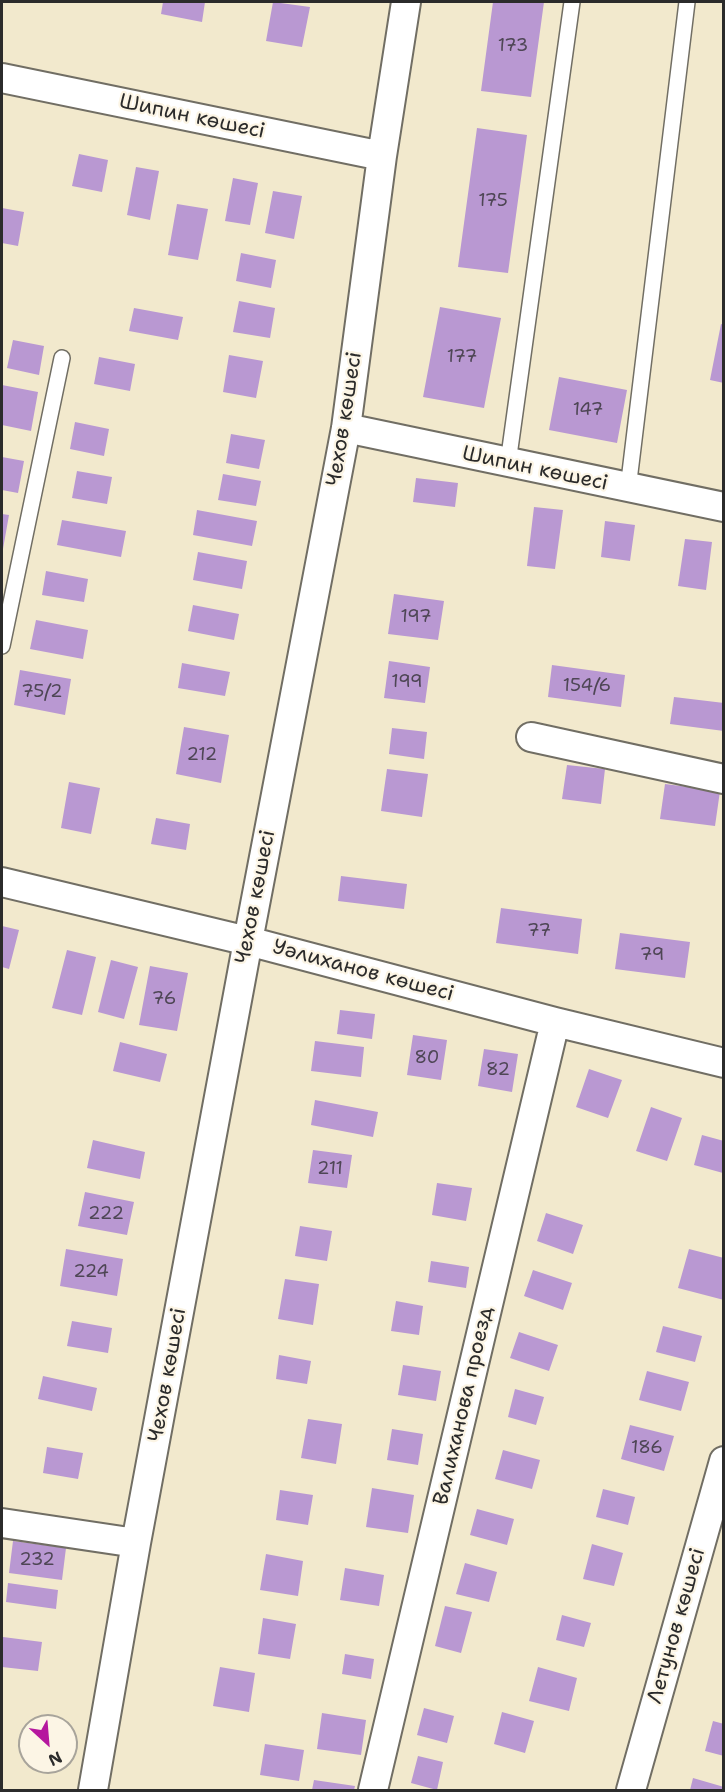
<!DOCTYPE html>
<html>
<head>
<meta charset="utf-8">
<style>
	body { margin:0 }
	#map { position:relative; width:725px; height:1792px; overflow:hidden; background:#f2e9cd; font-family:"Shantell Sans",sans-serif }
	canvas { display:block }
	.frame { position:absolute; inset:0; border:3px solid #2b2b2b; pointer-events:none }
	.north { position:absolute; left:18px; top:1714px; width:60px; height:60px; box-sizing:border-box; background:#fcf5e5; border:2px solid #a8a49b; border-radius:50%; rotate:154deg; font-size:16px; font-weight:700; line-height:24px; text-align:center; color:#2b2b2b }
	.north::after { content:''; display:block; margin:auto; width:21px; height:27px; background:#b5179e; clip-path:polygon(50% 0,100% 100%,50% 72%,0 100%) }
</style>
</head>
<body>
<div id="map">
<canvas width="725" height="1792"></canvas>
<div class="frame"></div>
<div class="north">N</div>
</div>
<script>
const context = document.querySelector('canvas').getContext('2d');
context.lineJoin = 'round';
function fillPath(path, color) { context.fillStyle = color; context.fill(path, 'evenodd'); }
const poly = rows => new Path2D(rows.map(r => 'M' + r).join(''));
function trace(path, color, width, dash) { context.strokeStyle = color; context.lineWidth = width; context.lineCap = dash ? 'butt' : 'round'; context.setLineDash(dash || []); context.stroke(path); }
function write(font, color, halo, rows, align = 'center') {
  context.font = font + ' "Shantell Sans",sans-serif'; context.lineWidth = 4.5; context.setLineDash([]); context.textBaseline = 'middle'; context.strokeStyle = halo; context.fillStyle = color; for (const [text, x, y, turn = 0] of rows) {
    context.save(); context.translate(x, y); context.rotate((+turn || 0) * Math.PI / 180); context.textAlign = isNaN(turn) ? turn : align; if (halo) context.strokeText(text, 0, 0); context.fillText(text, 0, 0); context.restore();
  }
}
fillPath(poly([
	[163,2,205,2,202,22,161,14],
	[273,2,310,7,302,47,266,41],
	[493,2,544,2,531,97,481,91],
	[477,128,527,135,508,273,458,267],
	[79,154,108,160,102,192,72,186],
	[136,167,159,171,150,220,127,215],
	[233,178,258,183,250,225,225,221],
	[273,191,302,196,294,239,265,233],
	[177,204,208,209,198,260,168,255],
	[2,208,24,212,18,246,2,243],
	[241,253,276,260,271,288,236,281],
	[239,301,275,308,270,338,233,332],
	[440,307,501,318,484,408,423,397],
	[134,308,183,317,178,340,129,331],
	[721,324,724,325,724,383,710,380],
	[13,340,44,346,39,375,7,368],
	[229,355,263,361,256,398,223,392],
	[99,357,135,364,130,391,94,384],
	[559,377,627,390,617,443,549,430],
	[2,385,38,392,31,431,2,425],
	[75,422,109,429,104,456,70,449],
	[231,434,265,440,259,469,226,463],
	[2,457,24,461,18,493,2,490],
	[77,471,112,477,107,504,72,498],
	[223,474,261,481,256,506,218,500],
	[416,478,458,483,455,507,413,502],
	[534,507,563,510,555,569,527,566],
	[197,510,257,521,252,546,193,535],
	[2,514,9,515,3,549,2,549],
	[62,520,126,531,121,557,57,545],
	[605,521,635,525,630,561,601,557],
	[685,539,712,542,706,590,678,586],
	[198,552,247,561,242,589,193,580],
	[46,571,88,579,84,602,42,595],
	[394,594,444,601,438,640,388,634],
	[193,605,239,614,234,640,188,631],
	[36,620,88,630,83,659,30,649],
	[389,661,430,667,425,703,384,698],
	[182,663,230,672,225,696,178,688],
	[552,665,625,675,621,707,548,697],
	[20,670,71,679,65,715,14,705],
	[674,697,724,703,724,731,670,724],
	[184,727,229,735,221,783,176,774],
	[392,728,427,732,424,759,389,754],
	[567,765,605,769,601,804,562,799],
	[387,769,428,774,422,817,381,811],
	[69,782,100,788,91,834,61,828],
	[665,784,720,791,715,826,660,819],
	[156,818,190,824,186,850,151,844],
	[341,876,407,884,404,909,338,901],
	[501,908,582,919,578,954,496,943],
	[2,926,19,930,9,969,2,967],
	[620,933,690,942,685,978,615,969],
	[67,950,96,957,82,1015,52,1008],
	[111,960,138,967,124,1019,98,1012],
	[150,966,188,973,177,1031,139,1025],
	[340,1010,375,1014,372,1039,337,1034],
	[413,1035,447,1040,441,1080,407,1075],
	[315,1041,364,1047,361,1077,311,1071],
	[120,1042,167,1054,160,1082,113,1071],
	[484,1049,518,1054,512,1092,478,1086],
	[589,1069,622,1080,608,1118,576,1107],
	[315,1100,378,1112,373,1137,311,1125],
	[651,1107,682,1118,667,1161,636,1151],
	[702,1135,724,1141,723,1173,694,1165],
	[93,1140,145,1152,140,1179,87,1168],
	[313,1150,352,1155,347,1188,308,1183],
	[437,1183,472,1188,466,1221,432,1215],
	[85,1192,134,1202,127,1235,78,1226],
	[546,1213,583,1225,573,1254,537,1241],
	[300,1226,332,1231,327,1261,295,1256],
	[66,1249,123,1259,117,1296,60,1286],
	[689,1249,724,1258,724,1300,678,1288],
	[431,1261,469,1267,466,1288,428,1282],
	[533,1270,572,1283,563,1310,524,1296],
	[285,1279,319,1284,313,1325,278,1319],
	[396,1301,423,1306,419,1335,391,1331],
	[72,1321,112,1328,108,1353,67,1346],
	[663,1326,702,1336,695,1362,656,1352],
	[519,1332,558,1345,549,1371,510,1358],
	[279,1355,311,1361,307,1384,276,1379],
	[403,1365,441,1371,436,1401,398,1395],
	[647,1371,689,1382,681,1411,639,1400],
	[43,1376,97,1388,92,1411,38,1399],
	[515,1389,544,1397,536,1425,508,1417],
	[308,1419,342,1424,336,1464,301,1458],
	[630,1425,674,1436,664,1471,621,1459],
	[392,1429,423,1434,418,1465,387,1460],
	[47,1447,83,1453,78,1479,43,1473],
	[503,1450,540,1460,532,1489,495,1479],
	[372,1488,414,1495,408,1533,366,1527],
	[603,1489,635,1497,628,1525,596,1517],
	[280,1490,313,1495,308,1525,276,1520],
	[477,1509,514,1519,507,1545,470,1535],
	[13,1541,66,1548,62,1580,9,1573],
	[592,1544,623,1553,614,1586,583,1579],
	[266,1554,303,1561,298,1596,260,1590],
	[465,1563,497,1572,489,1602,456,1594],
	[345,1568,384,1575,379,1606,340,1600],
	[8,1583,58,1590,56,1609,6,1602],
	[445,1606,472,1612,461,1653,435,1646],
	[562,1615,591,1623,584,1647,556,1640],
	[263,1618,296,1624,290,1659,258,1654],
	[3,1637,42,1642,38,1671,2,1667],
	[345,1654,374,1659,371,1679,342,1674],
	[220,1667,255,1673,249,1712,213,1706],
	[538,1667,577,1678,569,1711,529,1701],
	[424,1708,454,1716,447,1743,417,1735],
	[502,1712,534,1721,525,1753,494,1744],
	[322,1713,366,1720,361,1755,317,1749],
	[713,1721,724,1724,724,1756,705,1751],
	[265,1744,304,1750,299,1781,260,1775],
	[418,1756,443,1762,437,1790,411,1783],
	[693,1778,724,1787,724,1790,690,1790],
	[314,1780,355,1786,354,1790,312,1790]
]), '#b998d2');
const lane = poly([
	[508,463,572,2],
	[628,489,687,2],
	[2,646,62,358]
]);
const street = poly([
	[2,78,382,156],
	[346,428,724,507],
	[531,737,724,779],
	[2,882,248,941,555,1022,724,1063],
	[2,1523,136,1543],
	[93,1790,136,1543,248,941,346,428,382,156,406,2],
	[373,1790,555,1022],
	[631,1790,724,1461]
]);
trace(lane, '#716e64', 18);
trace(street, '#716e64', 32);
trace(lane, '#fff', 15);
trace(street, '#fff', 28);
write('18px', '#4e4655', null, [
	["173",513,46],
	["175",493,201],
	["177",462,357],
	["147",588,410],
	["197",416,617],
	["199",407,682],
	["154/6",587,686],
	["75/2",42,692],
	["212",202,755],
	["77",539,931],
	["79",652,955],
	["76",164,999],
	["80",427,1058],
	["82",498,1070],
	["211",330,1169],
	["222",106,1214],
	["224",91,1272],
	["186",647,1448],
	["232",37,1560]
]);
write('21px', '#2b2b2b', '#fcf5e5', [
	["Шипин көшесі",192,117,12],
	["Чехов көшесі",345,419,-81],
	["Шипин көшесі",535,469,12],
	["Чехов көшесі",256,897,-79],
	["Уәлиханов көшесі",363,971,15],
	["Чехов көшесі",168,1375,-80],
	["Валиханова проезд",464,1406,-77],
	["Летунов көшесі",677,1626,-74]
]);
</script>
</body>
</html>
